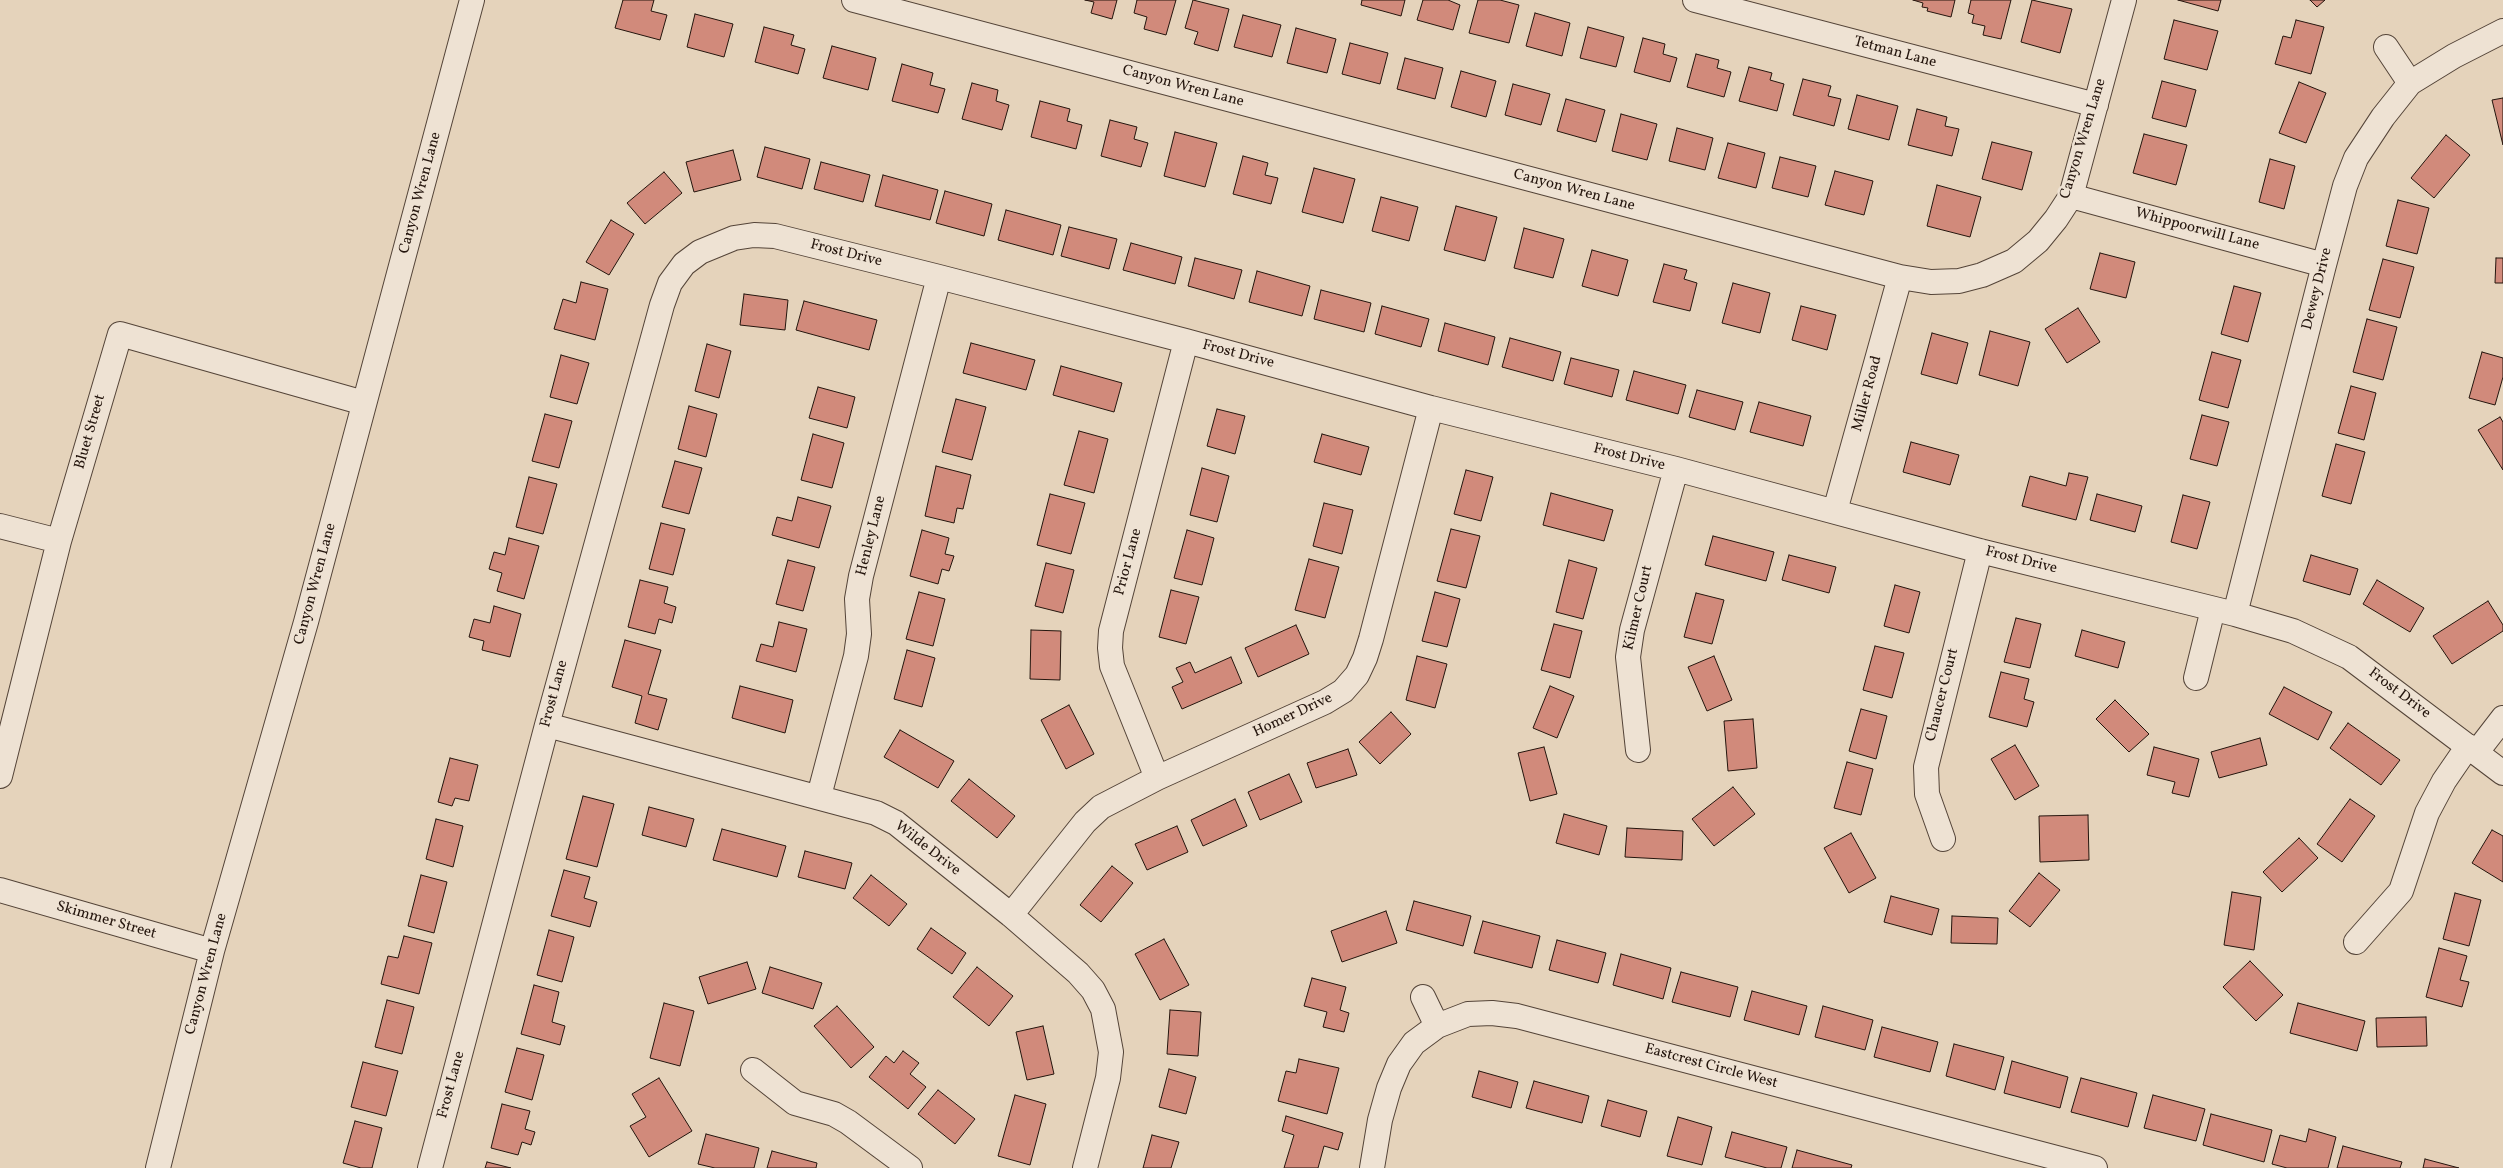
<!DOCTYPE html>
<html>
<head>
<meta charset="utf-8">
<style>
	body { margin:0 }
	canvas { display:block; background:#e5d3bb }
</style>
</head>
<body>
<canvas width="2503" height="1168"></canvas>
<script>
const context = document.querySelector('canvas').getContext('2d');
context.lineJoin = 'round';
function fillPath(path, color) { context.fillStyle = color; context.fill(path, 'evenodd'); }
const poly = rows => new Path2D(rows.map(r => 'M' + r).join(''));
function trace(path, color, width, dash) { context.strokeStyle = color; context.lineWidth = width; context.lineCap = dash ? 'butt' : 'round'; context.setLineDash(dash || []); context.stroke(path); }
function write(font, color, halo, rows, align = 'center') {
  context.font = font + ' Vollkorn,serif'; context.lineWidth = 5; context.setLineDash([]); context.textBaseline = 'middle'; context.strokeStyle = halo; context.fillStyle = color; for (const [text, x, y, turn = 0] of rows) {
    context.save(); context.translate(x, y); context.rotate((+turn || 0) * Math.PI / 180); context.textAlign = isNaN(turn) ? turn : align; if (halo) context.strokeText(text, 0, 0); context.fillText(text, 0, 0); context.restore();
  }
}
const building = poly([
	[623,0,654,0,651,11,667,15,660,40,615,28,623,0],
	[1085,0,1117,0,1112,19,1091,13,1094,2,1085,0],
	[1137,0,1176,0,1166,35,1144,29,1147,17,1134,13,1137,0],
	[1193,0,1229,9,1218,51,1194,44,1198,32,1185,28,1193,0],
	[1362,0,1405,0,1401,16,1361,5,1362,0],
	[1423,0,1448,0,1460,5,1453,30,1417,20,1423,0],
	[1478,0,1500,0,1519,5,1509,43,1469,33,1478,0],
	[1913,0,1955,0,1951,17,1927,11,1928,8,1922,7,1923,3,1913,0],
	[1971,0,2011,0,2001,39,1983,35,1985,26,1972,23,1974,15,1968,13,1971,0],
	[2032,0,2072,9,2060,53,2021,42,2032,0],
	[2178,0,2221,0,2218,11,2178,0],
	[2310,0,2325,0,2317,7,2310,0],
	[1535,13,1570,23,1562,56,1526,46,1535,13],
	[695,14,733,24,724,57,687,47,695,14],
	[1243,15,1281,25,1272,57,1234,47,1243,15],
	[2174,20,2218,31,2207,70,2164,59,2174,20],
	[2296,20,2324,27,2311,74,2275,64,2283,36,2291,38,2296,20],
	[764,27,794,35,791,45,805,49,798,74,755,62,764,27],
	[1588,27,1624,37,1616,67,1580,58,1588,27],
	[1296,28,1336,39,1327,73,1287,63,1296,28],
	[1643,38,1665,44,1663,54,1677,58,1670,82,1634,72,1643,38],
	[1350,43,1388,53,1380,84,1342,74,1350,43],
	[832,46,876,58,868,90,823,78,832,46],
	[1696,54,1719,60,1717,68,1731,72,1724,97,1687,87,1696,54],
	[1405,58,1443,68,1435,99,1397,89,1405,58],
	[902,64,933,73,930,85,945,89,938,113,892,101,902,64],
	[1749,67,1772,73,1770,80,1784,84,1777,111,1739,101,1749,67],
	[1461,71,1496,81,1486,117,1451,107,1461,71],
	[1803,79,1831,86,1828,96,1841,99,1834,126,1793,115,1803,79],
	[2162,81,2196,90,2186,127,2152,118,2162,81],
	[2299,82,2326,93,2306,143,2279,133,2299,82],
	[972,83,998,90,996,101,1009,105,1002,130,962,119,972,83],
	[1513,84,1550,94,1541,125,1505,115,1513,84],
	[1857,95,1898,106,1889,140,1848,129,1857,95],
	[2503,98,2503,145,2492,100,2503,98],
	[1566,99,1605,110,1596,142,1557,131,1566,99],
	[1040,101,1070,109,1067,121,1082,125,1076,149,1031,137,1040,101],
	[1917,109,1947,117,1945,126,1959,129,1952,156,1908,145,1917,109],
	[1621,114,1657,124,1647,160,1612,151,1621,114],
	[1110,120,1137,127,1134,139,1148,143,1141,167,1101,156,1110,120],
	[1677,128,1713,138,1705,170,1669,161,1677,128],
	[1175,132,1217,143,1205,187,1164,176,1175,132],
	[2144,134,2187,145,2176,185,2133,173,2144,134],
	[2446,135,2470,155,2434,198,2411,178,2446,135],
	[1992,142,2032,152,2022,190,1982,179,1992,142],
	[1728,143,1765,153,1756,188,1718,178,1728,143],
	[765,147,810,159,802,189,757,177,765,147],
	[733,150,741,180,694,192,686,162,733,150],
	[1243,156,1268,163,1265,175,1278,178,1271,204,1233,194,1243,156],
	[1780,157,1816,166,1808,197,1772,188,1780,157],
	[2270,159,2295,166,2284,209,2259,202,2270,159],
	[821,162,870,175,863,202,814,189,821,162],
	[1314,168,1355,179,1343,223,1302,212,1314,168],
	[1835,171,1873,181,1864,215,1825,205,1835,171],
	[664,172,682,193,645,224,627,203,664,172],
	[883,175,938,190,930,220,875,206,883,175],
	[1937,185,1981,197,1970,237,1927,226,1937,185],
	[945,191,992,204,984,236,936,223,945,191],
	[1381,197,1418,207,1409,241,1372,231,1381,197],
	[2398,200,2429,208,2417,254,2386,246,2398,200],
	[1456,206,1497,217,1485,261,1444,250,1456,206],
	[1006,210,1061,225,1053,255,998,240,1006,210],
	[611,220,634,234,609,275,586,262,611,220],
	[1069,227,1117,239,1109,269,1061,256,1069,227],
	[1524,228,1564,239,1553,278,1514,268,1524,228],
	[1131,243,1182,257,1175,284,1123,270,1131,243],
	[1592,250,1628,260,1618,296,1582,286,1592,250],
	[2100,253,2135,262,2126,298,2090,289,2100,253],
	[1195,258,1242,270,1234,299,1188,286,1195,258],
	[2496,258,2503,258,2503,283,2495,283,2496,258],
	[2383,259,2414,267,2400,318,2369,310,2383,259],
	[1664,264,1687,270,1684,279,1697,283,1690,311,1653,302,1664,264],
	[1257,271,1310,286,1302,316,1249,302,1257,271],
	[581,282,608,289,595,340,554,329,563,299,576,303,581,282],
	[1733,283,1770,293,1760,333,1722,323,1733,283],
	[2234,286,2261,293,2248,342,2221,334,2234,286],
	[1321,290,1371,303,1364,332,1314,319,1321,290],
	[744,294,788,300,785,330,740,325,744,294],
	[804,301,877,320,869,350,796,330,804,301],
	[1382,306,1429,319,1421,347,1375,334,1382,306],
	[1801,306,1836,315,1827,350,1792,340,1801,306],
	[2078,308,2100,342,2067,363,2045,329,2078,308],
	[2367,319,2397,327,2383,380,2353,372,2367,319],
	[1445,323,1495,337,1488,365,1438,351,1445,323],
	[1990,331,2030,342,2018,386,1979,375,1990,331],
	[1932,333,1968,343,1957,384,1921,374,1932,333],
	[1510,338,1561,352,1553,381,1502,367,1510,338],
	[971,343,1035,360,1026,390,963,373,971,343],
	[707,344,731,351,719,398,695,391,707,344],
	[2212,352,2241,360,2228,408,2199,400,2212,352],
	[2482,352,2503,358,2503,377,2495,405,2469,398,2482,352],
	[561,355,589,363,577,404,550,397,561,355],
	[1571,358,1619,370,1612,397,1564,384,1571,358],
	[1061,366,1122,383,1114,412,1053,395,1061,366],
	[1634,371,1686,385,1678,414,1626,400,1634,371],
	[2351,386,2376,393,2364,440,2338,433,2351,386],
	[818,387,855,397,847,428,809,418,818,387],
	[1697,390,1743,402,1735,430,1689,417,1697,390],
	[956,399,986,407,972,460,942,452,956,399],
	[1759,402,1811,416,1803,446,1750,432,1759,402],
	[689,406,717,414,706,457,678,449,689,406],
	[1217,409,1245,416,1235,454,1207,446,1217,409],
	[545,414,572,421,559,468,532,461,545,414],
	[2202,415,2229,422,2217,466,2190,459,2202,415],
	[2500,417,2503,422,2503,470,2478,430,2500,417],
	[1079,431,1108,439,1094,493,1064,485,1079,431],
	[813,434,844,443,832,488,801,480,813,434],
	[1322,434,1369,447,1361,475,1314,462,1322,434],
	[1911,442,1959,455,1950,485,1903,472,1911,442],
	[2336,444,2365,452,2351,504,2322,496,2336,444],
	[675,461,702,468,689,514,662,507,675,461],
	[936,466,971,475,963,509,957,508,954,523,925,516,936,466],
	[1202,468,1229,476,1217,522,1190,515,1202,468],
	[1466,470,1493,477,1481,521,1454,514,1466,470],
	[2069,473,2088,477,2076,520,2022,506,2030,476,2066,486,2069,473],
	[529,477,557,484,543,534,516,527,529,477],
	[1551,493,1613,510,1604,541,1543,525,1551,493],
	[1050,494,1085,503,1071,554,1037,545,1050,494],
	[2097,494,2142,506,2135,532,2090,520,2097,494],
	[2183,495,2210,502,2197,549,2171,542,2183,495],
	[798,497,831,506,819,548,772,535,777,517,792,521,798,497],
	[1324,503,1353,510,1342,554,1313,546,1324,503],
	[661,523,685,529,673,575,649,569,661,523],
	[1451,529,1480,536,1466,588,1437,581,1451,529],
	[922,530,949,538,945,554,954,556,949,571,942,569,938,584,910,576,922,530],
	[1187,530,1214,538,1202,585,1174,578,1187,530],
	[1713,536,1774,552,1766,581,1705,565,1713,536],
	[509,538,539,546,524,599,497,591,502,573,489,569,494,552,505,555,509,538],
	[1789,555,1836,567,1829,593,1782,580,1789,555],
	[2311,555,2358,569,2350,595,2303,581,2311,555],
	[1309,559,1339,567,1325,618,1295,610,1309,559],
	[788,560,815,567,803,611,776,604,788,560],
	[1569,560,1597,568,1583,619,1556,612,1569,560],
	[1046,563,1074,570,1063,613,1035,606,1046,563],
	[640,580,668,587,664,603,676,607,672,623,659,619,655,634,628,627,640,580],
	[2377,580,2424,608,2410,632,2363,604,2377,580],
	[1895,585,1920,592,1909,633,1884,626,1895,585],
	[1171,590,1199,597,1186,644,1159,637,1171,590],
	[919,592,945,599,933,646,906,639,919,592],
	[1435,592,1460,599,1447,647,1422,641,1435,592],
	[1696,593,1724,600,1712,644,1684,637,1696,593],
	[2488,601,2503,625,2503,631,2452,664,2433,636,2488,601],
	[494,606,521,614,510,657,482,650,484,641,469,637,474,619,490,623,494,606],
	[2016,618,2041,624,2030,668,2004,662,2016,618],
	[779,622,807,629,796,672,756,661,761,644,773,647,779,622],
	[1554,624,1582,631,1570,678,1541,670,1554,624],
	[1296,625,1309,654,1258,677,1245,648,1296,625],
	[1031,630,1061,631,1060,680,1030,679,1031,630],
	[2082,630,2125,642,2118,668,2075,656,2082,630],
	[625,640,661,650,648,694,667,699,658,730,635,723,642,696,612,687,625,640],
	[1875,646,1904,653,1892,698,1863,690,1875,646],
	[907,650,935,658,922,707,894,699,907,650],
	[1417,656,1447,664,1435,708,1406,700,1417,656],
	[1714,656,1732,700,1707,711,1688,667,1714,656],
	[1231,657,1242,683,1182,709,1172,687,1183,682,1176,668,1190,662,1195,673,1231,657],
	[2001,672,2029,679,2024,699,2034,702,2027,727,1989,717,2001,672],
	[740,686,793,700,785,733,732,718,740,686],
	[1550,686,1574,696,1557,738,1533,728,1550,686],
	[2284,687,2332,712,2318,740,2269,714,2284,687],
	[2115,700,2149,734,2129,752,2096,719,2115,700],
	[1069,705,1094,754,1066,769,1041,720,1069,705],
	[1861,709,1887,716,1876,759,1849,751,1861,709],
	[1391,712,1411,734,1380,764,1359,742,1391,712],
	[1753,719,1757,768,1728,771,1724,721,1753,719],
	[2348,723,2400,760,2381,785,2330,748,2348,723],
	[900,730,954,761,938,788,884,757,900,730],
	[2260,738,2267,765,2219,778,2211,752,2260,738],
	[2015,745,2039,786,2015,800,1991,759,2015,745],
	[1544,747,1557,794,1530,801,1518,753,1544,747],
	[2154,747,2199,759,2189,797,2172,793,2175,782,2147,775,2154,747],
	[1348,749,1357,775,1316,788,1307,763,1348,749],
	[450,758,478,765,469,801,455,798,452,806,438,802,450,758],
	[1847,762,1873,769,1861,815,1834,808,1847,762],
	[1289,774,1302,802,1260,820,1248,792,1289,774],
	[969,779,1015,816,997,838,951,801,969,779],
	[1733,787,1755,814,1714,846,1692,819,1733,787],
	[583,796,614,804,597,867,566,859,583,796],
	[1235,799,1247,826,1203,846,1191,820,1235,799],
	[2350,799,2375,816,2342,862,2317,844,2350,799],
	[649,807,694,819,686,847,642,835,649,807],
	[1564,814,1607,826,1599,855,1556,843,1564,814],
	[2088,815,2089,860,2040,862,2039,816,2088,815],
	[436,819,463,826,453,867,426,859,436,819],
	[1177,826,1188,852,1147,870,1135,844,1177,826],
	[1627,828,1683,831,1682,860,1625,857,1627,828],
	[722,829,786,846,777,877,713,860,722,829],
	[2492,830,2503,836,2503,882,2472,863,2492,830],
	[1851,833,1876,878,1849,893,1824,848,1851,833],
	[2299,838,2318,858,2282,892,2263,872,2299,838],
	[805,851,852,863,845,889,798,877,805,851],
	[1112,866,1133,883,1101,922,1080,905,1112,866],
	[564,870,590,877,584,898,597,902,590,927,551,916,564,870],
	[2039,873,2060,890,2030,927,2009,911,2039,873],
	[421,875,447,882,434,933,408,926,421,875],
	[871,875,907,904,889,926,853,898,871,875],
	[2232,892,2261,897,2254,950,2224,945,2232,892],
	[2455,893,2481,900,2469,946,2443,939,2455,893],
	[1891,896,1939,909,1932,935,1884,922,1891,896],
	[1414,901,1471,916,1463,946,1406,930,1414,901],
	[1386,911,1397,943,1342,962,1331,931,1386,911],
	[1952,916,1998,918,1997,944,1951,943,1952,916],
	[1483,921,1540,936,1532,968,1474,953,1483,921],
	[931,928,966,953,952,974,917,949,931,928],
	[549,930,574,937,562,982,537,975,549,930],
	[404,936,432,943,419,994,381,984,388,956,398,958,404,936],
	[1164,939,1189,985,1160,1000,1135,954,1164,939],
	[1557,940,1606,953,1598,983,1549,970,1557,940],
	[2439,948,2467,956,2460,980,2469,982,2462,1007,2426,997,2439,948],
	[1621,954,1671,968,1663,999,1613,985,1621,954],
	[2250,961,2283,995,2256,1021,2223,987,2250,961],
	[747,962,756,989,708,1004,699,977,747,962],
	[770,967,822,983,813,1009,762,993,770,967],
	[977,967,1013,996,989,1026,953,997,977,967],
	[1681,972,1738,987,1730,1017,1672,1002,1681,972],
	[1312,978,1346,987,1340,1010,1349,1013,1344,1032,1323,1027,1327,1012,1304,1006,1312,978],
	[534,985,559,992,552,1022,565,1026,560,1045,521,1034,534,985],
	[1752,991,1807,1006,1799,1035,1744,1020,1752,991],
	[387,1000,414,1007,402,1054,375,1047,387,1000],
	[664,1003,694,1011,680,1066,650,1058,664,1003],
	[2298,1003,2365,1021,2357,1051,2290,1033,2298,1003],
	[837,1006,874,1047,851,1068,814,1026,837,1006],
	[1823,1006,1873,1020,1865,1050,1815,1037,1823,1006],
	[1170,1010,1201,1012,1198,1056,1167,1054,1170,1010],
	[2426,1017,2427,1046,2377,1047,2376,1018,2426,1017],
	[1043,1026,1054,1074,1027,1080,1016,1032,1043,1026],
	[1882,1027,1938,1042,1930,1072,1874,1057,1882,1027],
	[1954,1044,2004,1057,1995,1090,1946,1076,1954,1044],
	[517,1048,544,1055,532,1100,505,1092,517,1048],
	[903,1051,919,1063,910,1074,926,1087,908,1109,869,1077,886,1056,894,1063,903,1051],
	[1299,1059,1339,1068,1327,1114,1278,1101,1286,1071,1296,1073,1299,1059],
	[2012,1061,2068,1077,2060,1108,2004,1093,2012,1061],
	[363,1062,398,1071,386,1116,351,1107,363,1062],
	[1169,1069,1196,1077,1186,1114,1159,1107,1169,1069],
	[1479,1071,1518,1082,1511,1108,1472,1097,1479,1071],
	[659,1078,692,1131,649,1157,630,1126,646,1117,632,1094,659,1078],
	[2081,1078,2137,1093,2128,1127,2071,1112,2081,1078],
	[1534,1081,1589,1096,1582,1123,1526,1108,1534,1081],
	[938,1090,975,1119,955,1144,918,1114,938,1090],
	[1015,1095,1046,1104,1030,1165,998,1156,1015,1095],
	[2153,1095,2205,1109,2196,1141,2144,1128,2153,1095],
	[1608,1100,1647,1111,1640,1137,1601,1126,1608,1100],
	[502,1104,530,1111,525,1129,535,1132,531,1145,522,1142,518,1155,491,1148,502,1104],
	[2211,1114,2272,1130,2264,1162,2203,1145,2211,1114],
	[1286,1116,1343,1133,1338,1150,1324,1146,1318,1168,1284,1168,1294,1135,1282,1131,1286,1116],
	[1678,1117,1712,1127,1702,1165,1667,1156,1678,1117],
	[355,1121,382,1128,372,1168,361,1168,343,1163,355,1121],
	[2309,1129,2336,1137,2328,1168,2287,1168,2272,1164,2280,1135,2306,1142,2309,1129],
	[1732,1132,1787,1147,1781,1168,1767,1168,1725,1157,1732,1132],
	[706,1134,759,1148,754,1168,715,1168,698,1164,706,1134],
	[1152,1135,1179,1142,1171,1168,1143,1168,1152,1135],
	[2343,1146,2402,1162,2400,1168,2337,1168,2343,1146],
	[1797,1150,1852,1165,1851,1168,1792,1168,1797,1150],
	[772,1151,817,1163,816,1168,767,1168,772,1151],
	[2425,1159,2459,1168,2423,1168,2425,1159],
	[487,1162,511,1168,485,1168,487,1162]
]);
fillPath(building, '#d18a7b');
trace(building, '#24150d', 1);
const minor = poly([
	[854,0,1900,277,1931,282,1959,281,1982,275,2014,261,2038,241,2056,219,2071,196,2124,0],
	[1695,0,2096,105],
	[2386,47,2410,83],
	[2071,196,2324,265],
	[1835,511,1900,277],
	[0,526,59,541],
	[2235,614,2324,265,2345,186,2356,158,2383,117,2410,83,2454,56,2503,31],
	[2196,678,2213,609],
	[547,725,876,813,896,823,1011,915,1078,973,1093,990,1103,1009,1111,1052,1108,1078,1085,1168],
	[1638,750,1628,657,1632,630,1676,469],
	[2476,753,2503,718],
	[0,776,59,541,120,334,364,403],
	[1157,778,1112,666,1110,648,1111,631,1186,341],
	[819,796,856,656,859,634,857,599,861,576,939,277],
	[1943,839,1927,794,1926,767,1980,551],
	[0,890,212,951],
	[1011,915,1085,822,1101,807,1157,778,1325,702,1343,691,1357,675,1365,658,1371,639,1431,408],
	[2356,942,2401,891,2427,813,2444,781,2468,746],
	[1423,997,1437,1026],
	[753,1070,795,1103,834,1114,848,1122,910,1168],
	[158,1168,212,951,306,622,472,0],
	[430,1168,547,725,662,305,670,283,684,264,700,252,734,238,754,235,775,236,939,277,1186,341,1431,408,1676,469,1980,551,2235,614,2293,631,2349,657,2503,773],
	[1372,1168,1380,1120,1389,1088,1399,1064,1414,1043,1437,1026,1468,1014,1492,1013,1517,1016,2095,1168]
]);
trace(minor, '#544438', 26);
trace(minor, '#eee2d3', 24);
write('15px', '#24150d', '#eee2d3', [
	["Tetman Lane",1895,53,15],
	["Canyon Wren Lane",1183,87,15],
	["Canyon Wren Lane",2084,139,-73],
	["Canyon Wren Lane",1574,191,15],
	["Canyon Wren Lane",421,193,-75],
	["Whippoorwill Lane",2197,230,15],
	["Frost Drive",846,254,14],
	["Dewey Drive",2318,289,-76],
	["Frost Drive",1238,355,15],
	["Miller Road",1868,394,-75],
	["Bluet Street",91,432,-74],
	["Frost Drive",1629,458,14],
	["Henley Lane",872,536,-76],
	["Frost Drive",2021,561,14],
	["Prior Lane",1129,562,-75],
	["Canyon Wren Lane",316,584,-75],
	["Kilmer Court",1639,608,-77],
	["Frost Lane",555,694,-75],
	["Frost Drive",2399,694,37],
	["Chaucer Court",1943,695,-76],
	["Homer Drive",1293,716,-25],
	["Wilde Drive",927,849,38],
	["Skimmer Street",106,921,16],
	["Canyon Wren Lane",207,974,-75],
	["Eastcrest Circle West",1711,1067,15],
	["Frost Lane",452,1085,-75]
]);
</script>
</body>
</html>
